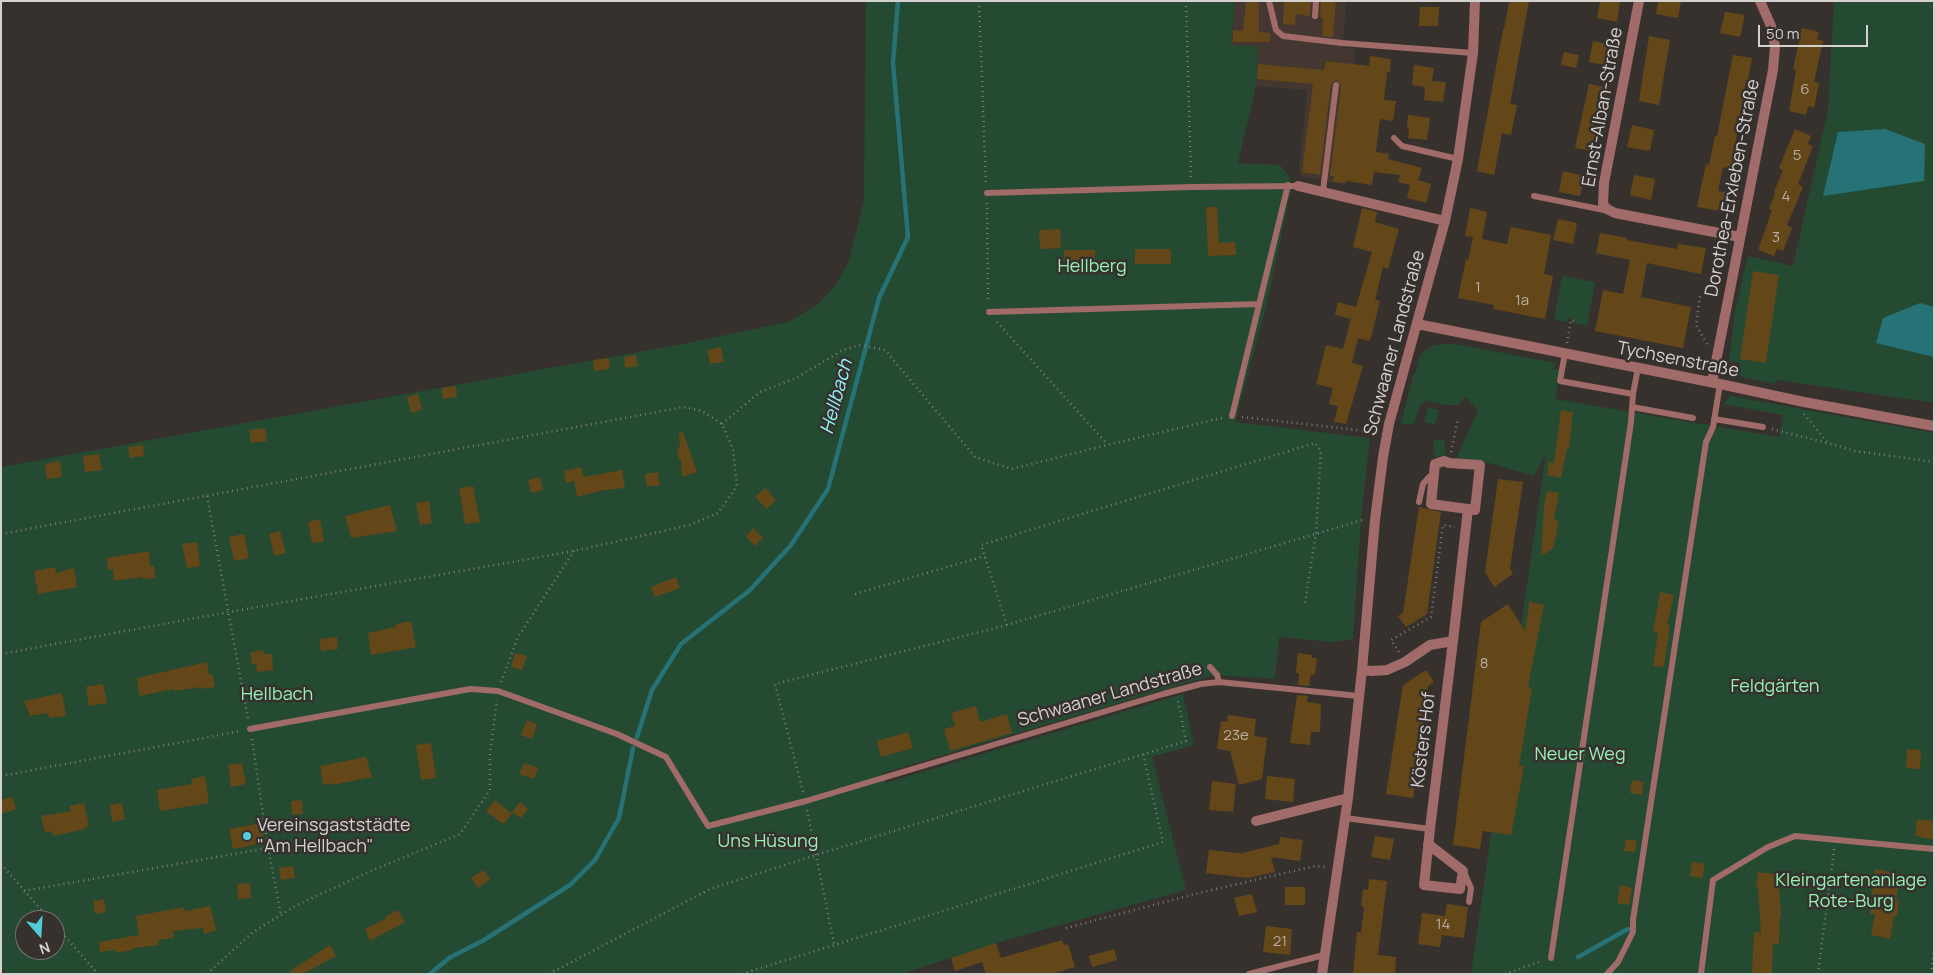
<!DOCTYPE html>
<html>
<head>
<meta charset="utf-8">
<style>
	body { margin:0 }
	#map { position:relative; width:1935px; height:975px; overflow:hidden; background:#37312e; font-family:Manrope,sans-serif }
	canvas { display:block }
	.frame { position:absolute; inset:0; border:2px solid #d5d1cf; pointer-events:none }
	.north { position:absolute; left:15px; top:910px; width:50px; height:50px; box-sizing:border-box; background:#37312e; border:1px solid #76716e; border-radius:50%; rotate:161deg; font-size:14px; font-weight:700; line-height:20px; text-align:center; color:#d5d1cf }
	.north::after { content:''; display:block; margin:auto; width:18px; height:22px; background:#52cbd8; clip-path:polygon(50% 0,100% 100%,50% 72%,0 100%) }
	.scale { position:absolute; left:1758px; top:25px; width:110px; height:22px; box-sizing:border-box; border:2px solid #d5d1cf; border-top:0; padding-left:6px; font-size:15px; line-height:18px; white-space:nowrap; color:#d5d1cf; -webkit-text-stroke:4px #37312e; paint-order:stroke }
</style>
</head>
<body>
<div id="map">
<canvas width="1935" height="975"></canvas>
<div class="frame"></div>
<div class="north">N</div>
<div class="scale">50 m</div>
</div>
<script>
const context = document.querySelector('canvas').getContext('2d');
context.lineJoin = 'round';
function fillPath(path, color) { context.fillStyle = color; context.fill(path, 'evenodd'); }
const poly = rows => new Path2D(rows.map(r => 'M' + r).join(''));
function trace(path, color, width, dash) { context.strokeStyle = color; context.lineWidth = width; context.lineCap = dash ? 'butt' : 'round'; context.setLineDash(dash || []); context.stroke(path); }
function write(font, color, halo, rows, align = 'center') {
  context.font = font + ' Manrope,sans-serif'; context.lineWidth = 5; context.setLineDash([]); context.textBaseline = 'middle'; context.strokeStyle = halo; context.fillStyle = color; for (const [text, x, y, turn = 0] of rows) {
    context.save(); context.translate(x, y); context.rotate((+turn || 0) * Math.PI / 180); context.textAlign = isNaN(turn) ? turn : align; if (halo) context.strokeText(text, 0, 0); context.fillText(text, 0, 0); context.restore();
  }
}
fillPath(poly([
	[1235,1,1346,1,1343,48,1355,49,1354,64,1358,85,1345,185,1302,176,1299,171,1307,90,1256,86,1258,46,1230,46]
]), '#443731');
fillPath(poly([
	[866,1,1235,1,1231,45,1258,46,1256,86,1238,163,1280,165,1288,175,1292,185,1267,303,1235,422,1370,438,1361,520,1353,639,1332,642,1279,637,1275,679,1217,675,1207,677,883,773,886,783,1183,694,1194,745,1152,757,1186,890,1003,941,901,974,7,974,1,967,1,467,683,344,788,322,818,304,835,286,849,261,864,200],
	[25,920,55,920,55,950,25,950],
	[1834,1,1934,1,1934,403,1778,380,1773,384,1738,376,1740,363,1729,361,1735,311,1748,256,1793,266,1828,110],
	[1562,276,1595,282,1587,326,1573,323,1574,319,1569,318,1568,322,1554,320],
	[1445,344,1456,344,1556,363,1554,368,1547,368,1560,370,1555,399,1779,437,1783,415,1723,404,1730,396,1934,433,1934,974,1471,974,1546,453,1534,476,1486,462,1456,459,1478,411,1466,396,1459,405,1445,405,1428,401,1420,405,1414,424,1401,424,1413,376,1419,364,1417,361,1423,352,1432,346],
	[1428,407,1439,410,1435,425,1424,422],
	[1444,439,1446,456,1435,457,1433,441]
]), '#244a32');
fillPath(poly([
	[1885,129,1925,144,1924,181,1823,196,1838,132],
	[1920,303,1934,307,1934,357,1876,343,1883,318]
]), '#267276');
trace(poly([
	[637,737,652,690,681,644,750,590,791,545,828,489,879,298,908,237,893,63,898,1],
	[1578,957,1628,929],
	[430,974,449,958,484,940,570,885,595,860,619,818,633,748]
]), '#267276', 4.5);
fillPath(poly([
	[1246,1,1259,1,1259,32,1270,33,1270,42,1233,42,1233,30,1243,31],
	[1284,1,1311,1,1310,16,1296,14,1295,25,1283,24],
	[1321,1,1336,1,1333,37,1322,36,1323,18,1320,17],
	[1509,1,1529,1,1510,104,1517,105,1511,135,1502,133,1494,175,1477,171,1503,29,1504,29],
	[1600,1,1620,1,1617,22,1597,18],
	[1658,1,1681,1,1678,18,1656,14],
	[1420,7,1439,7,1438,26,1419,26],
	[1725,12,1745,15,1740,37,1720,33],
	[1802,28,1819,32,1817,39,1823,41,1814,82,1819,83,1814,108,1808,106,1806,115,1789,111,1796,70,1793,69],
	[1649,36,1670,40,1659,105,1639,101],
	[1593,41,1616,46,1613,64,1606,62,1605,65,1589,62],
	[1564,52,1579,55,1576,68,1561,65],
	[1733,55,1752,58,1748,80,1746,80,1731,169,1723,167,1718,191,1725,192,1721,211,1697,207,1706,164,1709,165,1715,136,1717,136],
	[1370,56,1391,59,1390,72,1387,72,1384,100,1396,101,1393,121,1380,119,1376,152,1389,154,1388,159,1422,168,1418,180,1431,184,1426,203,1407,198,1410,185,1398,182,1400,175,1374,172,1372,185,1346,181,1345,183,1333,182,1334,176,1330,176,1341,86,1337,80,1334,81,1331,84,1320,175,1302,172,1313,84,1257,79,1258,64,1324,70,1326,61,1369,66],
	[1414,65,1434,68,1432,81,1446,82,1443,102,1424,100,1425,87,1412,85],
	[1589,84,1608,88,1594,151,1575,148],
	[1408,115,1430,118,1427,140,1408,138,1409,129,1407,129],
	[1632,125,1654,130,1650,151,1627,147],
	[1795,129,1811,136,1808,144,1813,146,1798,184,1803,187,1787,225,1792,228,1783,251,1777,249,1774,256,1758,250,1772,210,1769,209,1775,193,1774,192,1783,170,1779,168],
	[1563,171,1584,176,1580,196,1559,192],
	[1634,175,1655,179,1651,200,1630,195],
	[1206,207,1217,207,1219,243,1235,242,1236,255,1208,256],
	[1362,208,1377,212,1375,222,1399,229,1388,269,1383,267,1379,284,1375,300,1380,301,1371,338,1369,341,1358,338,1352,363,1363,366,1346,424,1334,422,1338,406,1329,404,1333,388,1316,384,1326,345,1343,349,1351,319,1335,315,1338,302,1356,307,1372,252,1353,247],
	[1470,208,1487,212,1482,239,1507,244,1511,227,1551,235,1544,274,1553,276,1545,319,1493,309,1494,305,1458,298,1466,259,1468,260,1473,237,1465,236],
	[1558,219,1577,223,1573,244,1553,240],
	[1060,229,1061,248,1040,249,1039,230],
	[1600,233,1627,238,1627,240,1677,249,1678,244,1706,248,1701,274,1647,263,1641,297,1691,307,1683,348,1595,331,1603,290,1623,294,1630,260,1596,253],
	[1135,249,1171,249,1171,264,1135,264],
	[1064,250,1095,250,1095,265,1064,266],
	[1753,271,1779,275,1766,363,1740,359],
	[721,347,724,362,710,364,707,350],
	[636,355,638,366,625,368,624,357],
	[609,358,610,369,594,371,593,360],
	[456,386,457,397,443,399,441,388],
	[418,394,422,410,411,413,407,397],
	[1561,410,1573,412,1569,449,1567,449,1561,478,1547,475,1549,462,1554,463],
	[265,428,267,441,251,443,249,430],
	[683,432,697,472,682,477,681,459,679,460,677,448,680,447,679,433],
	[143,445,144,456,130,458,128,447],
	[99,454,102,470,85,472,83,456],
	[60,461,62,477,47,479,45,464],
	[581,467,584,477,622,470,625,488,604,490,577,497,574,481,566,483,564,471],
	[658,472,660,485,647,487,645,474],
	[540,477,543,490,531,493,528,480],
	[1498,479,1523,482,1510,568,1513,574,1494,587,1485,572],
	[473,486,480,522,465,524,459,488],
	[765,488,776,500,767,509,755,497],
	[1547,491,1559,493,1554,520,1558,520,1557,532,1553,548,1541,556,1544,505],
	[429,501,432,523,420,525,416,503],
	[390,505,397,531,351,538,345,516],
	[1419,507,1441,512,1427,614,1406,627,1398,616,1403,613],
	[320,519,324,542,312,543,308,522],
	[753,528,763,538,755,546,746,537],
	[280,531,286,553,274,556,269,534],
	[244,534,249,558,234,561,229,537],
	[197,542,200,566,187,568,182,544],
	[149,551,150,566,154,566,156,578,142,579,142,577,114,581,113,569,108,570,107,558],
	[55,567,56,573,74,568,77,587,38,594,34,571],
	[676,577,680,588,655,597,651,587],
	[1660,592,1674,595,1667,625,1670,625,1664,667,1653,666,1658,633,1653,632],
	[1530,599,1532,603,1544,604,1528,687,1532,688,1519,766,1524,766,1511,835,1483,831,1480,849,1453,845,1481,622,1508,604,1525,631],
	[411,621,416,647,371,655,368,633,396,627,395,624],
	[337,637,338,649,321,651,319,639],
	[263,650,264,654,272,654,273,670,257,672,256,664,252,665,250,653],
	[515,653,527,656,522,670,511,667],
	[1298,653,1312,655,1312,658,1317,658,1315,675,1311,674,1309,686,1298,685,1299,673,1296,673],
	[207,662,209,675,213,675,215,687,201,689,201,687,174,691,173,689,139,696,137,678],
	[1426,670,1434,682,1428,686,1413,798,1386,794,1403,685],
	[103,684,107,703,89,706,86,687],
	[62,693,66,716,49,718,48,713,30,716,24,701],
	[1297,695,1308,696,1307,702,1321,704,1320,732,1311,732,1310,745,1290,743],
	[976,706,980,722,1007,714,1012,733,950,751,944,729,955,726,951,713],
	[1228,715,1256,719,1254,736,1267,738,1262,779,1239,785,1230,751,1217,749,1221,721,1227,722],
	[527,720,537,724,532,739,521,735],
	[908,732,913,748,881,757,877,741],
	[431,743,436,778,421,780,416,745],
	[1907,749,1921,750,1920,769,1906,768],
	[366,757,372,777,333,785,332,783,323,785,320,766],
	[242,763,246,784,231,787,228,765],
	[524,763,538,768,534,779,519,774],
	[205,776,209,803,160,811,157,790,192,784,191,779],
	[1267,776,1295,779,1293,802,1265,799],
	[1632,780,1644,782,1642,795,1630,793],
	[1212,781,1236,784,1233,812,1209,810],
	[12,797,16,809,1,814,1,800],
	[302,800,303,814,292,815,291,801],
	[495,800,512,814,503,824,486,811],
	[520,802,528,809,521,818,512,812],
	[84,803,89,826,85,827,85,829,53,836,52,831,45,833,41,816,71,811,69,806],
	[122,803,125,819,112,822,110,805],
	[1917,819,1934,821,1934,840,1915,836],
	[261,823,265,843,233,849,229,829],
	[1375,836,1394,839,1390,860,1371,857],
	[1280,837,1303,840,1300,861,1271,857,1275,872,1248,878,1206,873,1209,850,1247,854,1242,853,1279,844],
	[1626,839,1637,841,1635,852,1624,851],
	[1692,862,1705,864,1702,878,1690,876],
	[293,866,295,878,281,880,279,868],
	[1875,869,1900,874,1896,899,1899,900,1897,916,1894,916,1890,939,1871,935,1875,914,1870,914],
	[483,870,490,879,478,888,471,878],
	[1758,872,1805,878,1805,881,1779,885,1781,915,1780,916,1779,944,1773,944,1772,974,1752,974,1754,932,1761,933,1758,887,1756,886],
	[1369,879,1387,881,1378,955,1396,957,1395,974,1353,974,1357,932,1361,933,1364,907,1361,906,1363,889,1368,890],
	[250,883,251,898,238,899,237,884],
	[1620,885,1632,888,1629,905,1617,903],
	[1285,887,1305,887,1305,905,1285,905],
	[1252,894,1257,912,1239,916,1234,898],
	[104,899,106,912,95,914,93,901],
	[1447,904,1468,907,1464,938,1442,935,1440,947,1418,944,1422,913,1445,916],
	[210,906,216,930,204,934,203,928,173,931,174,938,158,940,159,945,133,948,133,950,116,953,116,950,100,952,99,942,139,935,136,916,184,907,185,911],
	[398,910,405,922,370,941,365,929,387,918,386,916],
	[1266,926,1292,929,1290,955,1263,952],
	[1062,940,1064,945,1068,944,1075,967,1052,974,986,974,982,962,955,971,951,958,996,943,1001,958],
	[330,945,336,956,303,974,291,974,290,971],
	[1114,949,1117,960,1092,967,1089,956]
]), '#644719');
trace(poly([
	[979,1,986,185],
	[1186,1,1191,177],
	[987,203,988,302],
	[997,322,1107,444],
	[1567,343,1571,320,1574,321],
	[1707,344,1696,325,1700,297,1717,291],
	[1804,414,1828,443,1855,451,1934,462],
	[1242,417,1375,432],
	[722,424,760,392,796,378,843,350,860,345,885,350,975,457,1012,469,1107,445,1222,418],
	[1772,429,1827,443],
	[1451,452,1458,419],
	[207,496,248,719],
	[1,534,684,407,702,411,722,424,733,449,737,486,718,513,690,525,574,551,229,612,1,654],
	[855,594,985,556],
	[1007,625,981,545,1315,443,1321,451,1316,533,1305,603],
	[1399,652,1391,640,1431,617,1443,525,1455,527],
	[501,682,518,637,574,551],
	[252,739,268,848,281,915],
	[1,776,241,731],
	[803,792,775,684,1007,625,1363,520],
	[807,810,834,944],
	[1,864,50,920],
	[24,891,268,848],
	[55,925,98,974],
	[1066,928,1199,893,1315,866,1326,867],
	[207,974,253,932,297,905,371,871,460,834,490,790,490,753,497,700],
	[549,974,710,889,816,855,1186,741,1178,701],
	[742,974,1163,842,1143,754],
	[1505,974,1542,961],
	[1818,974,1834,849],
	[1931,974,1934,951]
]), '#807b78', 2.5, [1, 4]);
trace(poly([
	[1269,1,1276,30,1283,36,1342,43,1473,53],
	[1315,16,1316,1],
	[1394,138,1402,146,1458,159],
	[1323,191,1336,85],
	[987,193,1191,187,1298,186],
	[1534,196,1609,211],
	[989,312,1259,304],
	[1565,353,1560,381,1633,394],
	[1632,407,1693,418],
	[1232,416,1288,185],
	[1714,419,1763,427],
	[1419,502,1423,484,1429,477,1434,476],
	[1210,667,1217,675,1219,682],
	[250,729,470,689,498,691,617,734,666,757,708,826,806,801,1163,694,1201,684,1219,682,1359,696],
	[1345,818,1430,829],
	[1464,872,1471,888,1469,902],
	[1551,958,1631,422,1633,394,1638,368],
	[1249,974,1324,955],
	[1607,974,1618,962,1633,932,1633,920,1706,442,1713,427,1720,384],
	[1701,974,1713,880,1768,847,1795,836,1934,849]
]), '#a06b68', 6);
trace(poly([
	[1639,1,1604,183,1603,204,1607,209,1615,213,1740,237],
	[1298,186,1445,221],
	[1417,324,1720,384,1804,402,1934,426],
	[1712,382,1773,70,1775,47,1771,26,1760,1],
	[1444,461,1449,463,1480,465,1475,510,1431,504,1435,464,1444,461],
	[1362,670,1372,671,1387,670,1405,662,1430,645,1453,641,1468,509],
	[1256,821,1348,798],
	[1428,844,1463,871,1460,889,1424,885,1430,829,1453,641],
	[1322,974,1348,798,1362,670,1375,520,1383,457,1389,424,1445,221,1458,159,1473,53,1475,1]
]), '#a06b68', 10);
for (const [x, y, r, color] of [
	[247,836,5,"#52cbd8"]
]) { const dot = new Path2D(); dot.arc(x, y, r, 0, 2 * Math.PI); context.fillStyle = color; context.fill(dot); trace(dot, '#37312e', 2); }
write('15px', '#b9aea2', null, [
	["6",1805,90],
	["5",1797,156],
	["4",1786,197],
	["3",1776,238],
	["1",1478,288],
	["1a",1522,301],
	["8",1484,664],
	["23e",1236,736],
	["14",1443,925],
	["21",1280,942]
]);
write('18px', '#d5d1cf', '#37312e', [
	["Ernst-Alban-Straße",1603,107,-80],
	["Dorothea-Erxleben-Straße",1733,188,-79],
	["Schwaaner Landstraße",1395,343,-75],
	["Tychsenstraße",1678,360,11],
	["Schwaaner Landstraße",1110,695,-16],
	["Kösters Hof",1424,740,-83]
]);
write('18px', '#95f0b4', '#37312e', [
	["Hellberg",1092,267],
	["Feldgärten",1775,687],
	["Hellbach",277,695],
	["Neuer Weg",1580,755],
	["Uns Hüsung",768,842],
	["Kleingartenanlage",1851,881],
	["Rote-Burg",1851,902]
]);
write('18px', '#d5d1cf', '#37312e', [
	["Vereinsgaststädte",257,826],
	["\"Am Hellbach\"",257,847]
], 'left');
write('italic 19px', '#8ef5fa', '#37312e', [
	["Hellbach",837,397,-75]
]);
</script>
</body>
</html>
